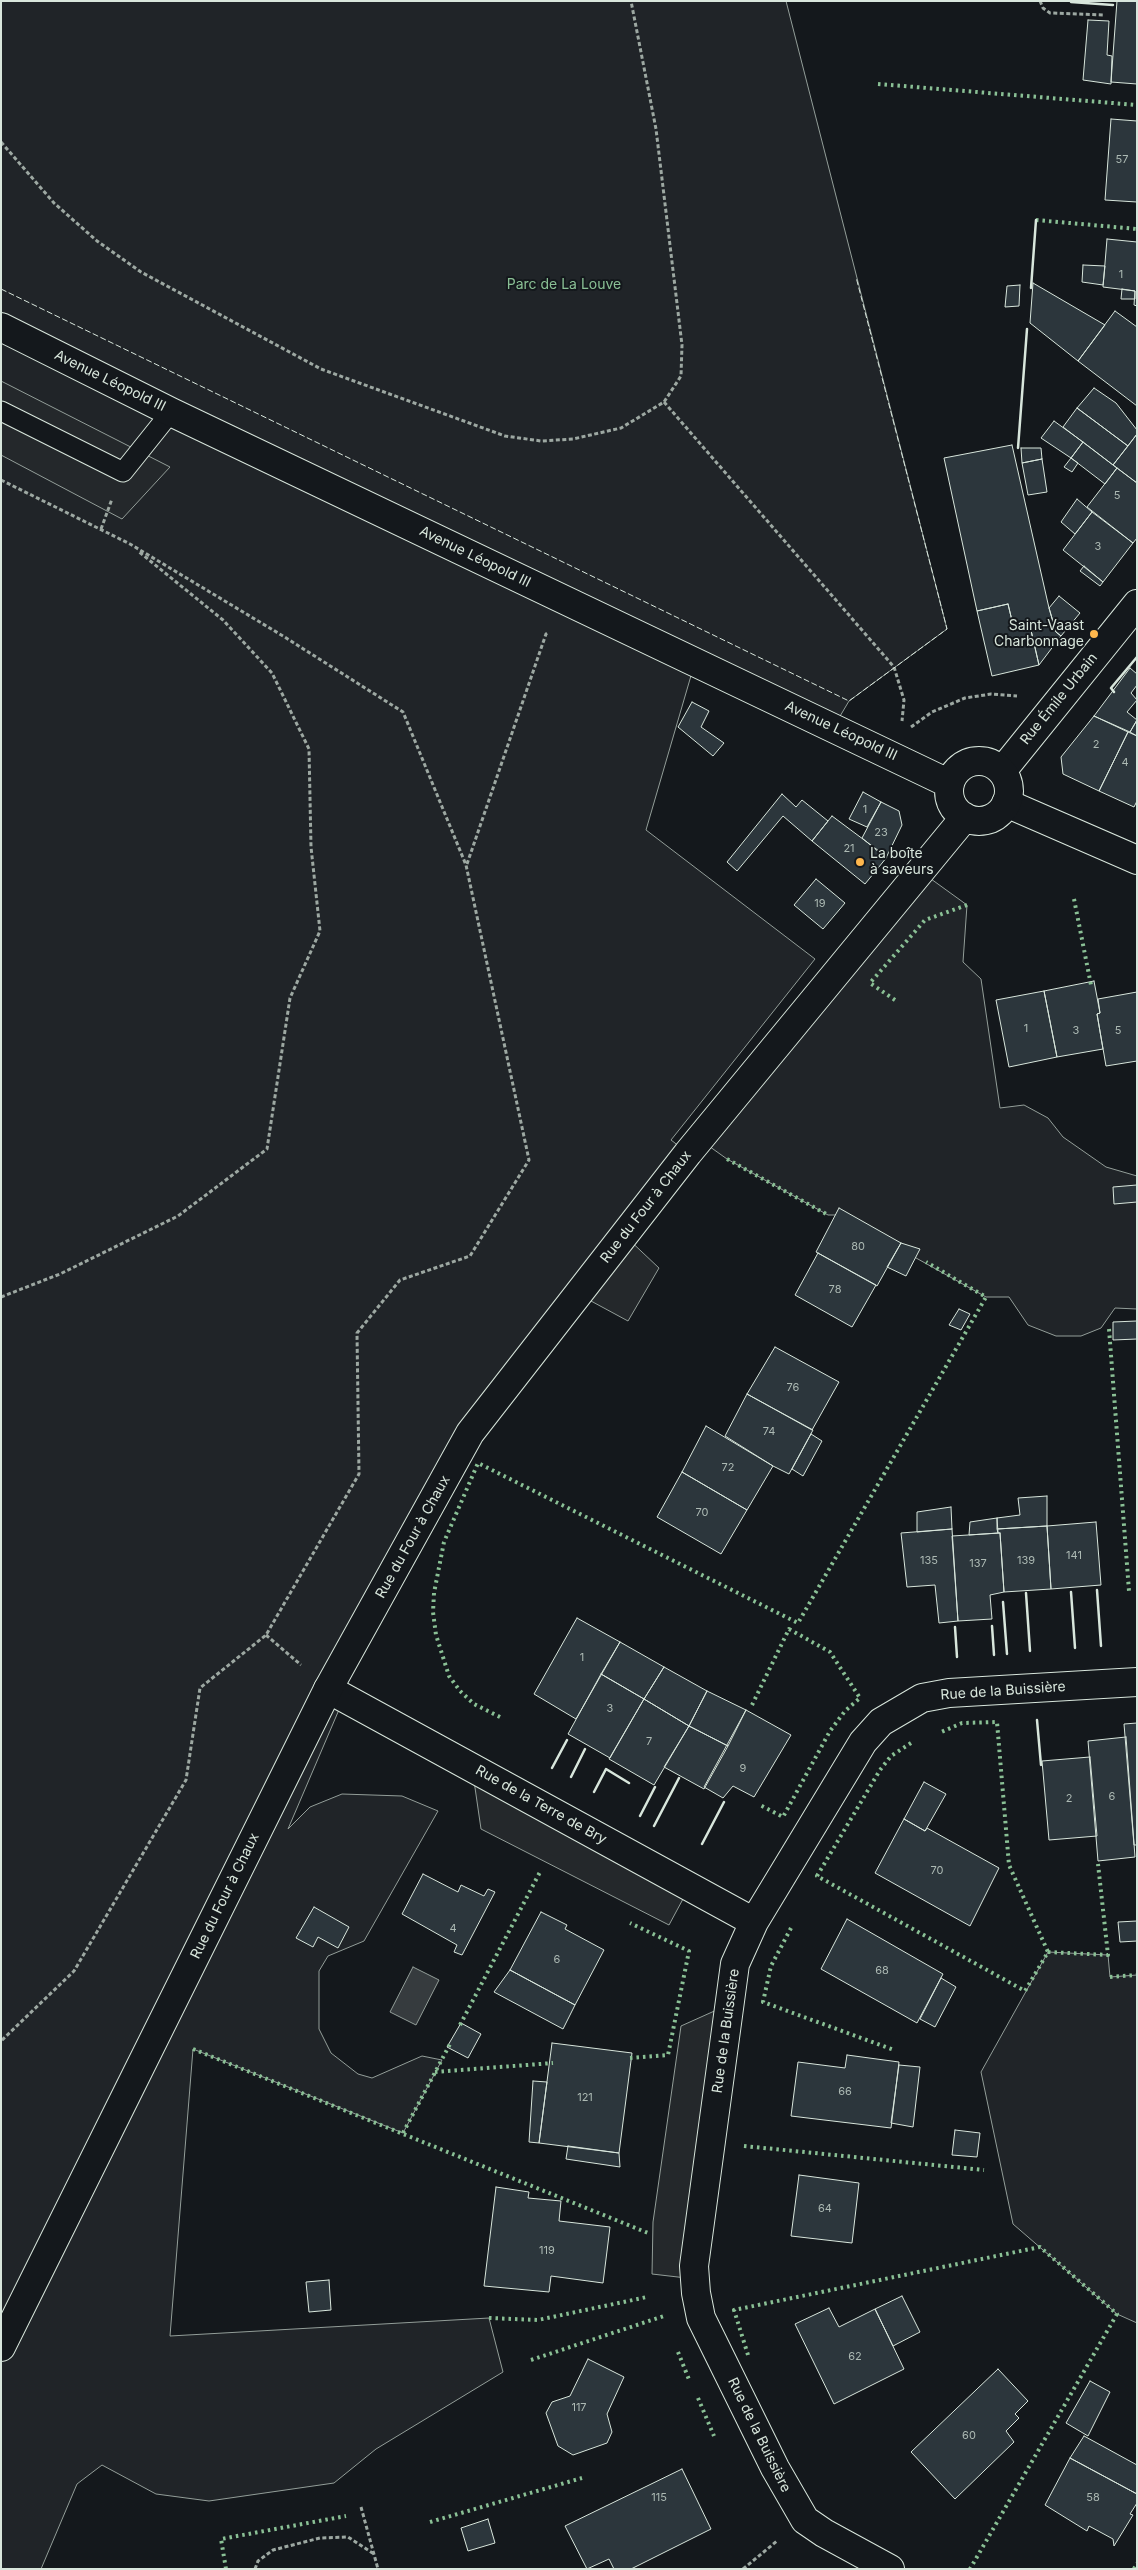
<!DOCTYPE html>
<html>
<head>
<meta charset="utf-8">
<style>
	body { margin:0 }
	#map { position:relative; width:1138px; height:2570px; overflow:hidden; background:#14181c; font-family:Inter,sans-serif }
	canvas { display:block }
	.frame { position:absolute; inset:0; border:2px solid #d8e6dc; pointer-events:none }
</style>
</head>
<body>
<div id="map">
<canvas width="1138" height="2570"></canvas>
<div class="frame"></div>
</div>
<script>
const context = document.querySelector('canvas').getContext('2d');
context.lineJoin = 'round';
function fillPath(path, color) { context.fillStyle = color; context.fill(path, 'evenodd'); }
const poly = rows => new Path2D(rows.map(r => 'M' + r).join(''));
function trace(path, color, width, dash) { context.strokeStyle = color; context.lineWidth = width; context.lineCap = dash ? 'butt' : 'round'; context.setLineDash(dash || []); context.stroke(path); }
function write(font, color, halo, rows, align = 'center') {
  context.font = font + ' Inter,sans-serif'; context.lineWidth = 4; context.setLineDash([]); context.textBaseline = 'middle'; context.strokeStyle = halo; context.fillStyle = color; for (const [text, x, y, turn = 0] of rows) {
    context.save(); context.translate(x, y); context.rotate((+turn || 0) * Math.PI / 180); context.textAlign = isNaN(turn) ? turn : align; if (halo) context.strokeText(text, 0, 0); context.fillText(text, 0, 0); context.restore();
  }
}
const green = poly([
	[1,1,786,1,947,629,849,701,833,728,695,662,646,830,815,959,671,1140,688,1153,470,1433,328,1689,344,1698,288,1829,310,1807,342,1794,402,1796,438,1811,364,1941,328,1956,319,1971,319,2029,331,2053,358,2074,372,2078,422,2056,442,2060,403,2133,193,2049,170,2336,489,2318,503,2372,376,2449,334,2483,209,2501,156,2494,102,2465,77,2484,41,2569,1,2569,1,1],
	[920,871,967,905,963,962,981,979,1000,1108,1024,1105,1048,1118,1063,1137,1106,1167,1137,1176,1137,1309,1115,1308,1101,1328,1081,1336,1056,1336,1028,1325,1009,1297,986,1297,839,1215,828,1215,727,1159,699,1139,920,871],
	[1048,1952,1108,1955,1110,1977,1137,1975,1137,2323,1117,2314,1013,2224,981,2072,1048,1952]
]);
fillPath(green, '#202428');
trace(green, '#939e99', 1);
const parking = poly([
	[1,381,170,467,122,519,1,455,1,381],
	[624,1235,659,1268,628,1321,578,1294,624,1235],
	[472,1767,690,1886,669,1925,481,1829,472,1767],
	[730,2004,695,2279,652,2274,653,2222,681,2026,730,2004]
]);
fillPath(parking, '#24282b');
trace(parking, '#939e99', 1);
const water = poly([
	[413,1967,439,1980,416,2025,390,2012,413,1967]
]);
fillPath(water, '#363b3e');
trace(water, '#939e99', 1);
const building = poly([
	[1117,1,1137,1,1137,84,1111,82,1117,1],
	[1088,20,1109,21,1107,55,1112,56,1111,84,1083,80,1088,20],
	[1111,119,1137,121,1137,202,1105,200,1111,119],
	[1107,239,1137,242,1137,306,1134,305,1135,291,1103,287,1107,239],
	[1083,265,1105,266,1103,285,1082,282,1083,265],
	[1033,283,1105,325,1078,361,1030,323,1033,283],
	[1020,285,1019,306,1005,307,1007,286,1020,285],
	[1122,289,1135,291,1135,299,1121,299,1122,289],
	[1115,311,1137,327,1137,406,1078,361,1115,311],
	[1094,388,1116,403,1137,430,1137,434,1128,446,1077,408,1094,388],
	[1077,408,1128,446,1113,465,1063,427,1077,408],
	[1054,421,1083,442,1071,458,1041,438,1054,421],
	[1137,434,1137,483,1113,465,1137,434],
	[1083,442,1117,468,1105,484,1071,458,1083,442],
	[1012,445,1049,608,1056,632,1061,636,1039,665,1030,626,1014,629,1008,604,977,611,944,458,1012,445],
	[1021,448,1041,448,1042,459,1022,463,1021,448],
	[1071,458,1078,463,1072,472,1064,467,1071,458],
	[1042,459,1047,492,1028,495,1022,463,1042,459],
	[1117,468,1137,483,1137,538,1133,543,1087,507,1117,468],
	[1077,499,1092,512,1075,534,1061,522,1077,499],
	[1092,512,1133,543,1103,582,1063,550,1092,512],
	[1084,566,1103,582,1100,586,1080,571,1084,566],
	[1059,596,1080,613,1061,636,1056,632,1049,608,1059,596],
	[1008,604,1014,629,1030,626,1039,665,992,676,977,611,1008,604],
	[1130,668,1137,674,1137,685,1131,693,1137,700,1127,712,1137,720,1130,732,1094,716,1130,668],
	[692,702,709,711,701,727,724,743,713,756,678,727,692,702],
	[1094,716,1128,732,1099,791,1063,774,1061,757,1094,716],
	[1137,720,1137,736,1130,732,1137,720],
	[1128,732,1137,736,1137,801,1134,807,1099,791,1128,732],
	[863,792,881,802,867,827,849,819,863,792],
	[782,794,796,807,802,800,828,821,812,841,783,816,737,871,727,862,782,794],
	[881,802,899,811,902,825,886,858,862,838,881,802],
	[832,816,887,857,865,884,812,841,832,816],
	[816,879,845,903,823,929,794,905,816,879],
	[1094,981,1100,1013,1097,1014,1103,1049,1057,1057,1044,991,1094,981],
	[1044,991,1057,1057,1009,1067,996,1000,1044,991],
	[1137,992,1137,1061,1106,1066,1097,1014,1100,1013,1098,999,1137,992],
	[1137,1185,1137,1202,1114,1204,1113,1187,1137,1185],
	[839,1208,901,1243,877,1286,816,1252,839,1208],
	[901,1243,920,1249,906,1276,887,1267,901,1243],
	[818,1253,876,1285,852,1327,795,1295,818,1253],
	[959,1309,970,1314,961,1330,949,1325,959,1309],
	[1137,1321,1137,1339,1113,1340,1113,1322,1137,1321],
	[775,1347,839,1382,812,1430,747,1394,775,1347],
	[747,1394,813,1430,789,1474,773,1466,725,1436,747,1394],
	[706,1426,773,1466,747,1510,682,1472,706,1426],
	[811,1434,822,1441,803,1476,792,1469,811,1434],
	[682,1472,747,1510,721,1554,657,1517,682,1472],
	[1047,1496,1047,1526,997,1529,997,1518,1020,1515,1018,1498,1047,1496],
	[951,1507,952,1529,917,1532,917,1512,951,1507],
	[997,1518,998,1533,969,1535,970,1522,997,1518],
	[1096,1522,1101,1585,1051,1589,1047,1526,1096,1522],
	[1047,1526,1051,1589,1004,1592,1000,1533,998,1533,997,1529,1047,1526],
	[952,1529,958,1621,939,1623,935,1585,907,1587,901,1533,952,1529],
	[1000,1533,1004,1592,990,1595,992,1619,958,1621,952,1536,1000,1533],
	[577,1618,620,1642,576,1719,534,1694,577,1618],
	[620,1642,664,1667,644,1699,601,1674,620,1642],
	[664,1667,707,1691,689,1726,644,1699,664,1667],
	[601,1674,644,1699,610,1758,568,1734,601,1674],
	[707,1691,746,1710,728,1746,689,1726,707,1691],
	[644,1699,689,1726,654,1785,609,1759,644,1699],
	[746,1710,791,1735,754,1797,733,1786,723,1798,704,1787,746,1710],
	[1137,1723,1137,1845,1134,1845,1124,1724,1137,1723],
	[689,1726,728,1746,704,1789,664,1767,689,1726],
	[1126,1737,1135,1857,1098,1861,1088,1741,1126,1737],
	[1090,1757,1097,1836,1049,1840,1042,1761,1090,1757],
	[924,1782,946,1794,925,1831,904,1819,924,1782],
	[904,1819,925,1831,927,1828,999,1868,970,1926,875,1873,904,1819],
	[423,1874,458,1892,461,1885,484,1896,488,1889,495,1892,462,1955,454,1952,457,1945,402,1914,423,1874],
	[314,1907,349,1927,338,1948,318,1937,313,1947,296,1938,314,1907],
	[541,1912,567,1925,565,1929,604,1950,575,2005,510,1970,541,1912],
	[847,1919,943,1974,917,2023,821,1969,847,1919],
	[1137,1921,1137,1941,1120,1942,1118,1922,1137,1921],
	[510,1970,575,2005,563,2029,494,1992,510,1970],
	[941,1978,956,1987,935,2027,920,2019,941,1978],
	[461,2023,481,2034,468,2058,447,2047,461,2023],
	[552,2043,632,2053,619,2153,539,2143,552,2043],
	[847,2055,899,2062,891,2128,791,2116,798,2062,845,2068,847,2055],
	[899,2065,920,2067,913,2127,891,2123,899,2065],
	[533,2081,547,2082,539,2143,529,2142,533,2081],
	[955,2130,980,2133,977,2157,952,2155,955,2130],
	[568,2146,619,2153,620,2167,566,2159,568,2146],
	[799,2175,859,2183,852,2243,791,2236,799,2175],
	[496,2187,529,2192,528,2198,561,2201,559,2221,610,2227,603,2283,551,2276,549,2292,484,2286,496,2187],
	[329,2280,331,2310,309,2312,306,2282,329,2280],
	[902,2296,920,2332,893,2346,875,2309,902,2296],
	[829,2308,839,2327,875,2309,904,2369,834,2404,795,2324,829,2308],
	[588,2359,624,2377,607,2414,612,2432,607,2443,573,2455,558,2446,546,2413,552,2402,570,2396,588,2359],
	[998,2369,1028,2401,1015,2414,1019,2418,1006,2431,1014,2442,955,2499,911,2452,998,2369],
	[1090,2381,1110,2392,1088,2436,1066,2423,1090,2381],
	[1084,2436,1137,2465,1137,2494,1070,2458,1084,2436],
	[1070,2458,1137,2494,1137,2503,1130,2514,1133,2515,1114,2546,1113,2539,1089,2526,1087,2531,1045,2505,1070,2458],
	[682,2469,711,2529,631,2569,614,2569,609,2559,587,2569,565,2526,682,2469],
	[488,2519,495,2543,468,2551,461,2528,488,2519]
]);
fillPath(building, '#2c363c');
trace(building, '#d8e6dc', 1);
const service = poly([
	[1,411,123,472,171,412]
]);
const minor = poly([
	[1002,771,1137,604],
	[1006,803,1137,860],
	[328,1689,754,1922],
	[890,2569,824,2533,805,2520,775,2468,701,2318,696,2293,694,2266,735,1964,754,1922,863,1742,881,1722,922,1698,949,1693,1137,1682]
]);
const tertiary = poly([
	[1,327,171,412,950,784],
	'949 791a30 30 0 1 1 60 0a30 30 0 1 1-60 0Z',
	[1,2347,328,1689,470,1433,688,1153,965,817]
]);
trace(service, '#d8e6dc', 21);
trace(minor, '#d8e6dc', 30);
trace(tertiary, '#d8e6dc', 30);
trace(poly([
	[1040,1,1043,8,1050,13,1103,15],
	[1,142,54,203,97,241,141,272,321,369,505,436,541,441,573,439,621,428,664,402,681,376,682,345,656,129,631,1],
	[664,402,894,667,904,700,902,721],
	[1,480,130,544,283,636,403,712,466,865,529,1160,470,1256,400,1280,357,1333,359,1474,266,1635,200,1688,186,1780,74,1971,1,2041],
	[101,529,112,499],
	[911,727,932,712,965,698,991,694,1017,696],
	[467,864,546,634,549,632],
	[1,1297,60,1274,178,1216,267,1149,290,998,320,931,311,847,309,749,272,673,223,620,138,551],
	[266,1635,301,1665],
	[361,2507,378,2569],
	[255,2569,258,2561,273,2550,320,2538,348,2537,374,2554],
	[743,2569,777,2541]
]), '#9da8a2', 3, [4, 2.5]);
trace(service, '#14181c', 19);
trace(minor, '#14181c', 28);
trace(tertiary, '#14181c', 28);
trace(poly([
	[878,84,1137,105],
	[1036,220,1137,229],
	[1074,899,1091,985],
	[895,1000,870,983,925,920,967,905],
	[727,1159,828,1215],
	[1109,1329,1129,1591],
	[752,1705,789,1629,830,1652,860,1698,845,1711,830,1731,783,1817,760,1805],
	[500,1717,474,1704,460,1691,449,1676,436,1635,433,1612,434,1593,444,1542,478,1463,798,1623,986,1297,926,1262],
	[911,1743,891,1756,880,1770,817,1876,1025,1991,1048,1952,1009,1865,997,1722,962,1723,939,1733],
	[791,1928,771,1966,763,2002,894,2050],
	[1048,1952,1108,1955,1098,1864],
	[1110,1977,1137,1975],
	[460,2025,540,1872],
	[193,2049,648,2233],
	[630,2058,668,2055,689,1951,630,1923],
	[435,2072,553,2063],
	[403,2133,450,2044],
	[744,2146,984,2170],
	[489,2318,538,2320,647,2297],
	[678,2352,690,2382],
	[748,2355,734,2310,1040,2247,1117,2314,970,2569],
	[531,2360,664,2316],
	[698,2398,714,2436],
	[430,2522,582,2478],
	[226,2569,221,2539,346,2516],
	[1134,2569,1137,2563]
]), '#8ac095', 4, [2.5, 4]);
trace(poly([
	[1,289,849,701,947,629,856,277]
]), '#d8e6dc', 1, [6, 2.5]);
trace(poly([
	[1071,2,1113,5],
	[1031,288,1036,220],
	[1018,448,1027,329],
	[1114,692,1111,688,1137,657],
	[1097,1590,1101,1646],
	[1071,1592,1075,1648],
	[1026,1593,1030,1651],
	[1003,1602,1007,1654],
	[992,1626,994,1655],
	[955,1627,957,1657],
	[1037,1720,1041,1765],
	[552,1768,567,1740],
	[571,1777,585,1749],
	[594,1792,606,1769,629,1783],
	[640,1816,655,1787],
	[654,1826,679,1778],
	[702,1844,724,1802]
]), '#d8e6dc', 2.5);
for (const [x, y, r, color] of [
	[1094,634,5,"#ffb74d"],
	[860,862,5,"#ffb74d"]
]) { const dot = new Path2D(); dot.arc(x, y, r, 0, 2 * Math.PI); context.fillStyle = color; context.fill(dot); trace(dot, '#14181c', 2); }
write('11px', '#adbab4', null, [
	["57",1122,160],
	["1",1121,275],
	["5",1117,496],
	["3",1098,547],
	["2",1096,745],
	["4",1125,763],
	["1",865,810],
	["23",881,833],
	["21",849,849],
	["19",820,904],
	["1",1026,1029],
	["3",1076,1031],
	["5",1118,1031],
	["80",858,1247],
	["78",835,1290],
	["76",793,1388],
	["74",769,1432],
	["72",728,1468],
	["70",702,1513],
	["141",1074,1556],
	["135",929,1561],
	["139",1026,1561],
	["137",978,1564],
	["1",582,1658],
	["3",610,1709],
	["7",649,1742],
	["9",743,1769],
	["6",1112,1797],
	["2",1069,1799],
	["70",937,1871],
	["4",453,1929],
	["6",557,1960],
	["68",882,1971],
	["66",845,2092],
	["121",585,2098],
	["64",825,2209],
	["119",547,2251],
	["62",855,2357],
	["117",579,2408],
	["60",969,2436],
	["115",659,2498],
	["58",1093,2498]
]);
write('14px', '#8ac095', '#14181c', [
	["Parc de La Louve",564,285]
]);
write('14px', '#d8e6dc', '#14181c', [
	["Avenue Léopold III",110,381,26],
	["Avenue Léopold III",475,557,26],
	["Rue Émile Urbain",1059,699,-51],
	["Avenue Léopold III",841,731,25],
	["Rue du Four à Chaux",646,1207,-52],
	["Rue du Four à Chaux",413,1537,-61],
	["Rue de la Buissière",1003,1691,-4],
	["Rue de la Terre de Bry",541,1805,29],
	["Rue du Four à Chaux",225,1896,-64],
	["Rue de la Buissière",726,2031,-82],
	["Rue de la Buissière",759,2435,64]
]);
write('14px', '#d8e6dc', '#14181c', [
	["Saint-Vaast",1084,626],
	["Charbonnage",1084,642],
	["La boîte",870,854,"left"],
	["à saveurs",870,870,"left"]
], 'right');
</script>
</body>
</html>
